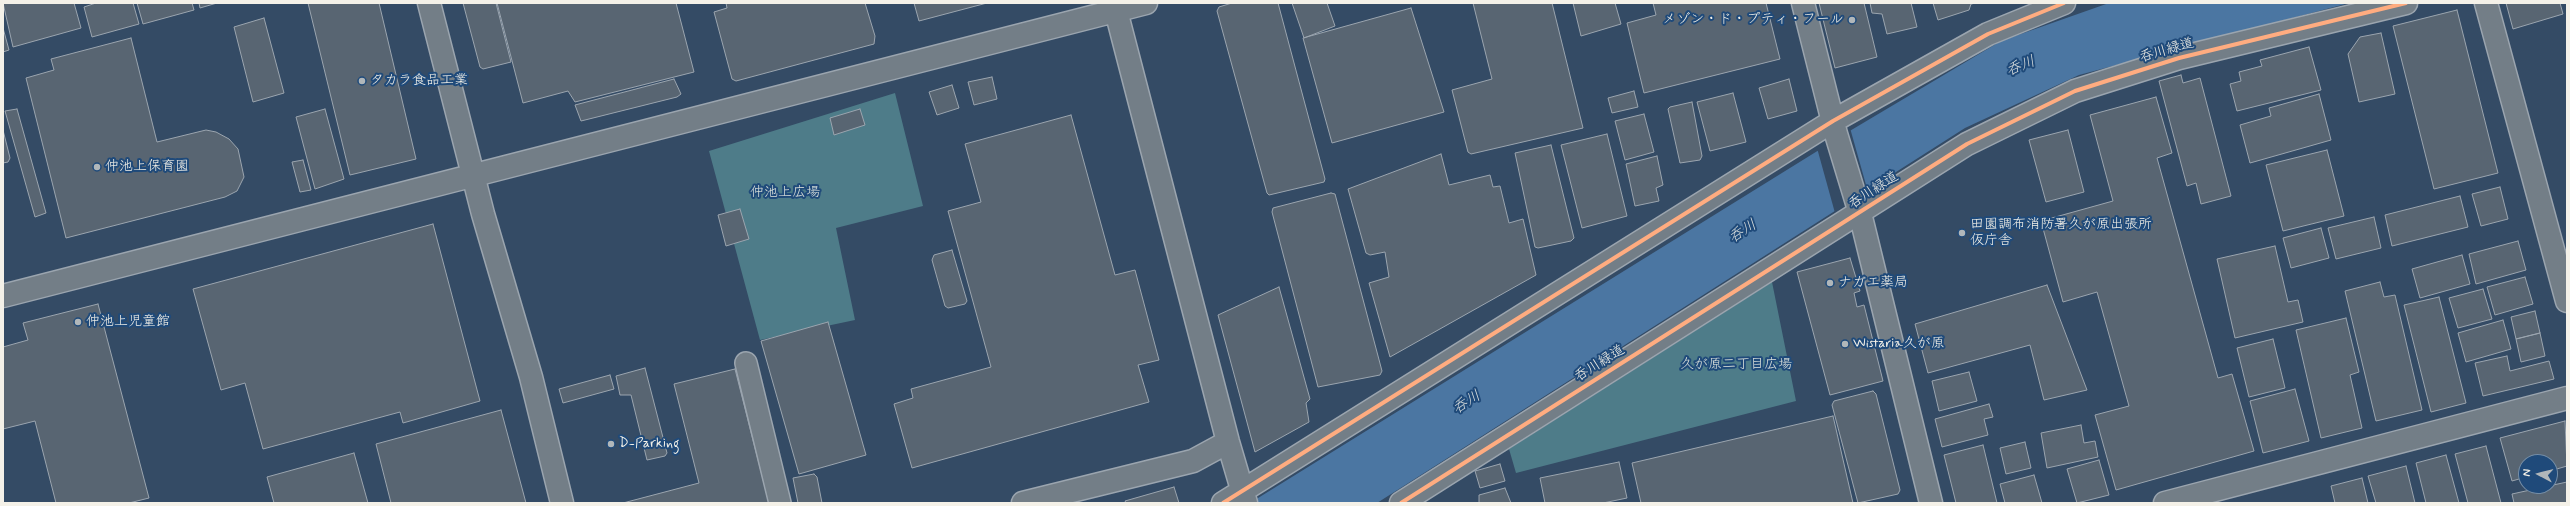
<!DOCTYPE html>
<html>
<head>
<meta charset="utf-8">
<style>
	body { margin:0 }
	#map { position:relative; width:2570px; height:506px; overflow:hidden; background:#344b65; font-family:Mynerve,sans-serif }
	canvas { display:block }
	.frame { position:absolute; inset:0; border:4px solid #f4f1e8; pointer-events:none }
	.north { position:absolute; left:2518px; top:454px; width:40px; height:40px; box-sizing:border-box; background:#1f4a7a; border:1px solid #748da6; border-radius:50%; rotate:277deg; font-size:11px; font-weight:700; line-height:16px; text-align:center; color:#f4f1e8 }
	.north::after { content:''; display:block; margin:auto; width:14px; height:18px; background:#b1b7ba; clip-path:polygon(50% 0,100% 100%,50% 72%,0 100%) }
</style>
</head>
<body>
<div id="map">
<canvas width="2570" height="506"></canvas>
<div class="frame"></div>
<div class="north">N</div>
</div>
<script>
const context = document.querySelector('canvas').getContext('2d');
context.lineJoin = 'round';
function fillPath(path, color) { context.fillStyle = color; context.fill(path, 'evenodd'); }
const poly = rows => new Path2D(rows.map(r => 'M' + r).join(''));
function trace(path, color, width, dash) { context.strokeStyle = color; context.lineWidth = width; context.lineCap = dash ? 'butt' : 'round'; context.setLineDash(dash || []); context.stroke(path); }
function write(font, color, halo, rows, align = 'center') {
  context.font = font + ' Mynerve,"Klee One",sans-serif'; context.lineWidth = 4; context.setLineDash([]); context.textBaseline = 'middle'; context.strokeStyle = halo; context.fillStyle = color; for (const [text, x, y, turn = 0] of rows) {
    context.save(); context.translate(x, y); context.rotate((+turn || 0) * Math.PI / 180); context.textAlign = isNaN(turn) ? turn : align; if (halo) context.strokeText(text, 0, 0); context.fillText(text, 0, 0); context.restore();
  }
}
fillPath(poly([
	[895,93,923,206,836,228,855,320,760,340,709,151],
	[1772,282,1796,401,1516,473,1509,449]
]), '#4e7c89');
fillPath(poly([
	[2109,3,2349,3,2079,75,1965,128,1377,503,1250,503,1848,132,2001,41]
]), '#4b76a2');
fillPath(poly([
	[1850,128,1868,192,1835,213,1817,148]
]), '#344b65');
const building = poly([
	[3,3,74,3,81,28,13,47,3,3],
	[96,3,133,3,139,24,92,37,84,7,96,3],
	[137,3,192,3,194,10,143,24,137,3],
	[199,3,217,3,200,8,199,3],
	[308,3,379,3,416,159,350,175,308,3],
	[463,3,496,3,511,62,483,69,480,67,463,3],
	[497,3,676,3,694,72,575,102,568,91,523,103,497,3],
	[726,3,865,3,875,36,874,44,736,81,732,79,714,12,727,8,726,3],
	[914,3,987,3,919,21,914,3],
	[1232,3,1278,3,1325,179,1324,182,1269,195,1267,193,1217,11,1219,7,1232,3],
	[1292,3,1327,3,1335,26,1304,38,1292,3],
	[1473,3,1552,3,1583,128,1471,154,1468,152,1452,90,1492,79,1473,3],
	[1573,3,1615,3,1621,24,1581,36,1573,3],
	[1653,3,1766,3,1780,59,1644,93,1627,23,1656,15,1653,3],
	[1819,3,1864,3,1877,57,1835,68,1819,3],
	[1870,3,1911,3,1917,27,1887,34,1882,14,1872,13,1870,3],
	[1933,3,1976,3,1971,4,1969,10,1938,20,1933,3],
	[2506,3,2560,3,2563,14,2513,29,2506,3],
	[1411,8,1444,112,1332,143,1303,38,1411,8],
	[2457,10,2498,173,2434,189,2393,26,2457,10],
	[264,18,284,93,253,102,234,27,264,18],
	[3,28,9,50,3,52,3,28],
	[2381,33,2395,94,2359,102,2348,54,2360,37,2381,33],
	[131,38,157,142,206,130,216,132,229,139,238,149,244,177,237,191,225,197,66,238,26,78,54,70,51,59,131,38],
	[2309,47,2321,90,2237,111,2230,84,2241,81,2239,72,2262,66,2260,60,2309,47],
	[2181,75,2183,83,2200,78,2231,196,2201,204,2196,183,2187,186,2159,81,2181,75],
	[992,77,997,99,974,105,968,82,992,77],
	[674,79,681,94,677,97,581,121,575,105,674,79],
	[1789,79,1797,111,1768,119,1759,88,1789,79],
	[952,85,959,108,937,115,929,92,952,85],
	[1634,91,1638,107,1612,113,1608,98,1634,91],
	[1733,93,1746,142,1710,151,1697,102,1733,93],
	[2319,94,2331,140,2250,163,2240,125,2271,116,2269,108,2319,94],
	[2156,97,2172,153,2157,158,2218,378,2232,374,2254,451,2116,490,2095,415,2129,406,2097,292,2063,302,2041,221,2113,201,2090,115,2156,97],
	[1692,102,1702,156,1700,160,1680,163,1668,109,1670,107,1692,102],
	[17,109,46,213,35,217,5,111,17,109],
	[325,109,344,179,315,189,296,117,325,109],
	[860,109,865,125,834,135,830,118,860,109],
	[1644,114,1654,152,1625,160,1615,121,1644,114],
	[1071,115,1115,275,1135,270,1159,360,1138,365,1149,402,912,468,894,404,913,398,911,389,991,367,948,211,981,202,965,144,1071,115],
	[3,130,10,158,8,162,3,163,3,130],
	[2068,130,2084,192,2046,202,2029,140,2068,130],
	[1607,134,1627,216,1582,228,1561,145,1607,134],
	[1551,145,1574,238,1571,241,1538,248,1535,247,1515,153,1551,145],
	[2327,150,2344,216,2283,231,2266,165,2327,150],
	[1441,154,1449,185,1490,175,1493,187,1500,186,1509,223,1523,219,1536,275,1390,357,1369,283,1389,277,1385,252,1370,255,1366,253,1348,189,1441,154],
	[1657,156,1663,185,1656,188,1659,201,1635,206,1626,164,1657,156],
	[303,160,311,190,300,192,292,162,303,160],
	[2500,187,2508,219,2481,226,2472,194,2500,187],
	[1331,193,1335,194,1382,371,1380,375,1318,387,1272,212,1273,208,1331,193],
	[2460,196,2468,227,2392,246,2385,215,2460,196],
	[740,209,749,239,726,246,718,215,740,209],
	[2374,217,2381,248,2336,259,2328,228,2374,217],
	[433,224,480,401,403,423,400,412,263,449,245,383,221,390,193,289,433,224],
	[2321,228,2329,258,2291,268,2283,238,2321,228],
	[2518,241,2526,270,2476,284,2469,254,2518,241],
	[2275,246,2288,302,2298,300,2303,322,2235,338,2217,259,2275,246],
	[952,250,967,301,965,304,948,308,945,306,932,260,934,255,952,250],
	[2462,255,2470,284,2420,298,2412,269,2462,255],
	[1850,258,1860,291,1854,293,1857,307,1864,305,1883,381,1830,395,1797,272,1850,258],
	[2525,277,2533,304,2495,315,2487,287,2525,277],
	[2380,282,2384,297,2395,295,2422,410,2376,421,2345,291,2380,282],
	[2047,285,2087,390,2044,400,2030,345,1928,373,1915,324,2047,285],
	[1279,287,1310,399,1306,403,1309,422,1255,452,1218,315,1279,287],
	[2483,289,2492,319,2458,328,2449,298,2483,289],
	[2439,297,2466,403,2431,412,2404,305,2439,297],
	[98,304,149,498,129,503,56,503,35,421,3,429,3,347,28,340,23,323,98,304],
	[2535,311,2540,333,2516,339,2511,317,2535,311],
	[2346,318,2359,372,2350,375,2362,428,2321,438,2296,330,2346,318],
	[2503,320,2511,349,2466,362,2458,333,2503,320],
	[828,322,866,455,799,474,761,341,828,322],
	[2540,333,2545,356,2521,362,2516,339,2540,333],
	[2273,339,2285,388,2249,397,2237,348,2273,339],
	[2507,356,2510,371,2549,361,2554,379,2483,396,2475,363,2507,356],
	[645,368,667,453,665,456,647,460,631,395,620,395,616,376,645,368],
	[735,369,769,503,623,503,699,483,674,384,735,369],
	[1969,372,1977,401,1939,411,1932,381,1969,372],
	[610,375,614,389,563,403,559,389,610,375],
	[2295,389,2309,441,2263,453,2250,401,2295,389],
	[1873,391,1876,394,1900,490,1898,494,1858,503,1832,405,1834,401,1873,391],
	[1989,404,1993,417,1984,419,1988,435,1942,447,1935,419,1989,404],
	[501,410,526,503,391,503,376,444,501,410],
	[1833,416,1853,503,1641,503,1632,463,1833,416],
	[2565,421,2567,466,2550,471,2550,462,2526,462,2526,477,2512,481,2500,438,2565,421],
	[2081,425,2084,443,2095,441,2098,457,2047,468,2041,433,2081,425],
	[2025,442,2031,468,2006,474,2000,448,2025,442],
	[1983,445,1997,503,1956,503,1944,455,1983,445],
	[2486,446,2501,503,2468,503,2455,454,2486,446],
	[354,453,368,503,274,503,267,477,354,453],
	[2446,455,2459,503,2426,503,2416,463,2446,455],
	[2099,460,2109,495,2077,503,2067,469,2099,460],
	[1619,462,1627,498,1603,503,1545,503,1540,478,1619,462],
	[1500,464,1505,481,1480,488,1475,471,1500,464],
	[2406,466,2415,503,2376,503,2368,476,2406,466],
	[814,474,817,477,822,503,798,503,793,478,814,474],
	[2034,475,2042,503,2005,503,2000,484,2034,475],
	[2362,478,2368,503,2335,503,2331,486,2362,478],
	[2567,482,2567,503,2514,503,2512,494,2567,482],
	[1174,487,1179,503,1126,503,1125,501,1174,487],
	[1505,488,1511,503,1479,503,1479,495,1505,488]
]);
fillPath(building, '#586572');
trace(building, '#9ba5af', 1);
const service = poly([
	[746,363,780,503]
]);
const minor = poly([
	[429,3,483,214,531,377,562,503],
	[1114,3,1228,442,1246,503],
	[1803,3,1836,134,1860,213,1931,503],
	[2486,3,2567,301],
	[3,296,1146,3],
	[1023,503,1193,461,1228,442],
	[1223,503,1833,121,1988,34,2064,3],
	[1401,503,1967,144,2075,91,2179,58,2406,3],
	[2165,503,2567,398]
]);
trace(service, '#9ba5af', 24);
trace(minor, '#9ba5af', 25);
trace(service, '#737e87', 21);
trace(minor, '#737e87', 22);
trace(poly([
	[1223,503,1833,121,1988,34,2064,3],
	[1401,503,1967,144,2075,91,2179,58,2406,3]
]), '#ffac80', 4);
for (const [x, y, r, color] of [
	[1852,20,4,"#b1b7ba"],
	[362,81,4,"#b1b7ba"],
	[97,167,4,"#b1b7ba"],
	[1962,233,4,"#b1b7ba"],
	[1830,283,4,"#b1b7ba"],
	[78,322,4,"#b1b7ba"],
	[1845,344,4,"#b1b7ba"],
	[611,444,4,"#b1b7ba"]
]) { const dot = new Path2D(); dot.arc(x, y, r, 0, 2 * Math.PI); context.fillStyle = color; context.fill(dot); trace(dot, '#1f4a7a', 1.5); }
write('14px', '#f4f1e8', '#1f4a7a', [
	["メゾン・ド・プティ・フール",1844,20,"right"],
	["タカラ食品工業",370,81],
	["仲池上保育園",105,167],
	["田園調布消防署久が原出張所",1970,225],
	["仮庁舎",1970,241],
	["ナガエ薬局",1838,283],
	["仲池上児童館",86,322],
	["Wistaria久が原",1853,344],
	["D-Parking",619,444]
], 'left');
write('14px', '#f4f1e8', '#1f4a7a', [
	["呑川緑道",2167,51,-16],
	["呑川緑道",1874,191,-33],
	["呑川緑道",1600,364,-32]
]);
write('14px', '#dce1db', '#1f4a7a', [
	["仲池上広場",785,193],
	["久が原二丁目広場",1736,365]
]);
write('italic 15px', '#dbdfde', '#1f4a7a', [
	["呑川",2021,67,-22],
	["呑川",1743,232,-32],
	["呑川",1467,403,-32]
]);
</script>
</body>
</html>
